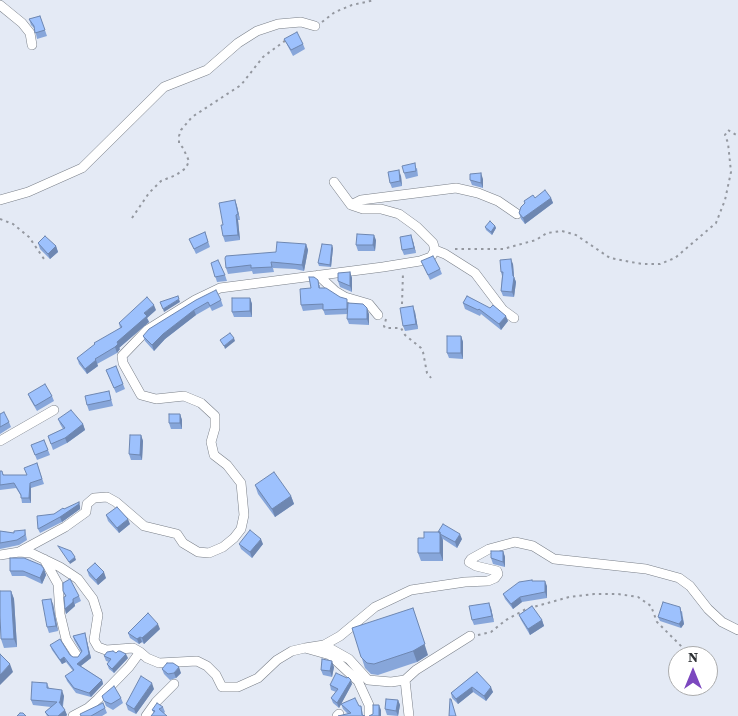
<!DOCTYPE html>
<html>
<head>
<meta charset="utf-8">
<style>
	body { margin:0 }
	#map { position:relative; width:738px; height:716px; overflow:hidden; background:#e4eaf5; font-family:"Source Serif 4",serif }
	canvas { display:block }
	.north { position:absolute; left:668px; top:646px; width:50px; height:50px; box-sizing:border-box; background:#fff; border:1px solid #abacad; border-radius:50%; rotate:0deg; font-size:14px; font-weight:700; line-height:20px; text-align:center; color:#2c2f33 }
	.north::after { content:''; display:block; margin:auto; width:18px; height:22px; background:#7c48bf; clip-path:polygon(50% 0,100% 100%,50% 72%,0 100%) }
</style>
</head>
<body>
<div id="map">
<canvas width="738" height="716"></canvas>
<div class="north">N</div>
</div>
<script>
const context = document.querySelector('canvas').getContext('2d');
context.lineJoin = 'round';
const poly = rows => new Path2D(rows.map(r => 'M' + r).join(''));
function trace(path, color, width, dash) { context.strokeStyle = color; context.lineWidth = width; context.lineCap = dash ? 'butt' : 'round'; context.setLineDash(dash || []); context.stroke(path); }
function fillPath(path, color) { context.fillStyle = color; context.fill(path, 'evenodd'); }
const street = poly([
	[0,5,22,23,30,33,32,45],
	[0,200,28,192,82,168,164,87,207,70,238,43,257,31,278,24,301,22,315,26],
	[351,205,361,200,456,188,478,193,498,201,517,214],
	[435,250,445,254,475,273,503,310,514,318],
	[318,275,335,291,345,297,369,304,378,315],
	[0,441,54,410],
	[19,552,65,527,86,512,87,504,94,498,107,497,116,502,144,526,177,534,183,543,198,552,209,553,223,547,234,538,241,529,244,515,241,483,227,465,214,455,211,442,215,428,215,416,201,403,184,396,156,399,141,395,123,363,122,356,147,330,195,300,220,288,383,267,420,261,431,257,435,250,433,243,417,227,399,214,381,209,363,209,351,205,334,182],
	[0,555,19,552,31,553,60,567,78,579,93,599,98,615,94,640,98,647,106,650,133,648,140,652,147,658,159,663,197,661,207,666,216,675,222,687,238,687,258,678,277,660,292,651,305,648,330,655,358,681,369,705,369,716],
	[44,559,58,584,60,614,66,639,77,656],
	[324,645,349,659,368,680,391,682,405,680,416,670,470,636],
	[305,648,324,645,340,636,375,607,411,590,465,582,488,581,495,578,498,574,497,571,476,566,469,562,471,559,489,549,515,542,533,546,554,559,646,569,679,578,690,586,708,609,722,622,738,630],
	[405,680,409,716],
	[73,716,88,708,98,699,129,667,140,652],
	[146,716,156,702,174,684],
	[337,716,339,714]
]);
trace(street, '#797f88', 10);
trace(poly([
	[322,22,335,12,352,5,375,0],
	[132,218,149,193,161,181,176,175,186,168,189,161,183,148,179,143,179,136,181,130,192,117,241,85,263,57,286,40],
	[0,219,13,224,29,237,44,259],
	[455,249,503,249,536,240,547,233,562,231,576,235,610,258,642,264,660,264,675,258,716,223,725,200,731,172,728,143,725,135,728,130,738,136],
	[402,304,403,273],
	[386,319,384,326,385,328,401,328,405,335,421,348,423,352,427,373,431,378],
	[478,635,491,632,506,620,526,609,569,597,594,594,618,594,638,597,651,606,657,622,691,656]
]), '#9498a0', 2, [2.5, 4]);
trace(street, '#fff', 9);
fillPath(poly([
	[40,16,47,36,37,39,35,29,31,25,29,19],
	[284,39,303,44,305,49,293,56],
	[417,168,418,176,406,179,404,173],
	[401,176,402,186,392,188,390,183],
	[483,179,483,188,472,185,470,180],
	[535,198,551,198,553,203,525,224,521,219,519,213,525,204,524,201],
	[235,200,237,206,240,220,238,220,240,240,225,242,223,236,223,225],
	[495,226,496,228,492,235,486,230,485,227],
	[205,232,210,247,196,254,189,239],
	[376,240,375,251,358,251,356,245],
	[413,241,416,253,404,255,402,250],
	[38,243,56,246,58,252,50,259,40,249],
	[306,244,308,250,304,271,295,269,273,268,274,272,253,274,252,271,228,274,226,268,276,252],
	[333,248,331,267,319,266,318,263],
	[421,261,440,269,442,274,430,280],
	[211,263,225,275,227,281,217,282],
	[513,264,514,277,516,282,514,297,503,296,501,291,502,276,501,272],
	[350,272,352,278,352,292,340,287,338,281],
	[320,285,320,288,369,314,369,325,349,324,347,319,348,314,325,315,323,309,303,311,301,305,311,288],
	[467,296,508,321,501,330,481,314,480,316,465,309,463,303],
	[250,298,252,304,252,317,234,317,232,312],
	[196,300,221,300,223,306,212,311,210,307,196,315,165,339,154,351,145,341,143,336],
	[156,310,147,318,149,322,119,348,120,349,117,353,97,364,98,366,87,374,79,364,77,358,120,328,119,323],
	[415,312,418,329,405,331,403,326],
	[461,336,463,342,463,359,449,358,447,353],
	[116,366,125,389,116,393,106,370],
	[109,391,113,406,89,411,87,405],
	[28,394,52,396,54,401,37,411,30,399],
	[0,414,9,422,11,427,0,434],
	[180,414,182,420,182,429,171,429,169,423],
	[58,419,83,424,85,430,67,443,53,450,48,436,63,429,60,424],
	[141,435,143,441,142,460,131,460,129,454],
	[44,440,50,455,37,460,31,445],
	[37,463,44,484,31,488,31,503,22,503,21,496,16,488,0,490,0,471,4,475,27,475],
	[255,485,291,496,294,504,275,517,258,494],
	[80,506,80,509,62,522,40,533,38,529,54,514,64,509],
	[106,515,130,524,119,533,108,521],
	[25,530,27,540,19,545,0,549,0,531,14,533],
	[438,532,462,539,457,548,443,539,443,561,421,561,418,553,424,538],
	[239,544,263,544,252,558,241,549],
	[503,551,505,557,505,567,493,564,491,558],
	[44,569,46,575,42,584,25,576,12,576,10,571],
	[87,570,106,578,98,585,89,576],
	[532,581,547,586,547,598,522,602,513,609,505,599,503,594],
	[11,591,14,599,17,647,4,648,1,639],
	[63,591,79,596,81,601,75,604,75,606,66,614,65,609,65,596],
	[53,604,58,631,49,633,47,627],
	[491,608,494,622,474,625,472,620],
	[682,611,684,624,681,628,660,621,658,617],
	[519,615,542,620,544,626,530,635,521,620],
	[352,628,428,655,417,662,378,675,371,674,365,668],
	[160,629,144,644,142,642,139,644,130,638,128,633],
	[85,633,91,658,81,666,102,680,103,684,91,697,76,693,67,681,65,676,73,671,66,662,62,664,52,650,50,645,73,657,78,657,81,652,74,640,73,636],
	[104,656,128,658,114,673,109,669,107,664,109,662,106,661],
	[334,667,332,677,323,675,321,670],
	[162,669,181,673,176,678,170,680,164,674],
	[477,672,493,692,486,701,473,692,458,704,452,698,451,693],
	[47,683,49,688,64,696,63,707,67,715,66,716,47,716,45,712,51,707,33,705,31,700],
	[352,684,341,704,361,706,363,715,348,714,343,709,341,704,339,708,333,703,331,698,336,692,331,690,330,685],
	[154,689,136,714,128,710,126,704],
	[102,696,121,698,123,703,113,710,106,706],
	[398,700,400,705,398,716,387,715,385,709],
	[163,707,165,712,164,713,154,713,152,710],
	[105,708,107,713,102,716,80,716]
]), '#87a6da');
fillPath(poly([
	[399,170,401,176,402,186,400,181],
	[481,173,483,179,483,188,481,183],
	[551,198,553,203,525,224,523,218],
	[235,200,237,206,240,220,238,214],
	[236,215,238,220,240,240,238,235],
	[495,226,496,228,492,235,491,232],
	[374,235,376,240,375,251,373,245],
	[411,235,413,241,416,253,414,248],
	[306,244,308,250,304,271,302,265],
	[332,245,333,248,331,267,330,265],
	[56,246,58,252,50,259,48,254],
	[511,259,513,264,514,277,516,282,514,297,512,292,513,276],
	[350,272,352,278,352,292,350,286],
	[250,298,252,304,252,317,250,311],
	[179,299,180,302,164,312,163,309],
	[154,305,156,310,147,318,149,322,119,348,120,349,117,353,115,347,117,342,144,313],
	[413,306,415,312,418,329,416,324],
	[367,308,369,314,369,325,367,319],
	[194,310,196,315,165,339,154,351,152,345,163,334],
	[506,316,508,321,501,330,499,324],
	[461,336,463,342,463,359,461,353],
	[234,338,235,341,225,349,224,346],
	[96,360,98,366,87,374,85,369],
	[180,414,182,420,182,429,180,423],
	[83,424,85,430,67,443,65,438],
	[141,435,143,441,142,460,140,455],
	[30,483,31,488,31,503,29,498],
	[291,496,294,504,275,517,272,509],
	[79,502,80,506,80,509,62,522,60,517],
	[128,519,130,524,119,533,117,528],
	[440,532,443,541,443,561,440,553],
	[460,534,462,539,457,548,455,542],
	[261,539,263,544,252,558,250,552],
	[503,551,505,557,505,567,503,562],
	[75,557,76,560,70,564,69,562],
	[44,569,46,575,42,584,40,578],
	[104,572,106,578,98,585,96,580],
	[545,581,547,586,547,598,545,592],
	[11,591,14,599,17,647,14,639],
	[520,597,522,602,513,609,511,604],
	[51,599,53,604,58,631,56,626],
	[73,599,75,606,66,614,65,609],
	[489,603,491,608,494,622,492,616],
	[680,607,684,624,681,628,679,624],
	[413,608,428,655,417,662,413,651],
	[542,620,544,626,530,635,528,629],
	[158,624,160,629,144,644,142,638],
	[85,633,91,658,78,668,77,664,89,654],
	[140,637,142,642,139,644,137,639],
	[126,654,128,658,114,673,112,669],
	[64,657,66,662,62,664,60,660],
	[332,661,334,667,332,677,330,671],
	[10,664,13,672,0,685,0,675],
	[179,667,181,673,176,678,174,673],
	[102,680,103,684,91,697,89,693],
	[351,680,352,684,339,708,337,703],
	[152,683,154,689,136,714,134,709],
	[472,687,473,692,458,704,456,699],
	[491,687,493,692,486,701,484,696],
	[62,690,64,696,62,708,60,702],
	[398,700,400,705,398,716,396,711],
	[379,705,381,710,381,716,379,716],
	[65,710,67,715,66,716,58,716]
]), '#6e87b1');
const building = poly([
	[40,16,45,30,35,33,34,26,29,19,40,16],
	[297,32,303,44,291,50,284,39,297,32],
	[415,163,416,171,404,173,402,166,415,163],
	[399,170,400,181,390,183,388,172,399,170],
	[481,173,481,183,470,180,470,174,481,173],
	[545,190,551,198,523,218,519,213,521,207,525,203,524,201,533,195,535,198,545,190],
	[235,200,238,214,236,215,238,235,223,236,221,225,223,225,219,203,235,200],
	[490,221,495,226,491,232,485,227,490,221],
	[205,232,208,242,194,249,189,239,205,232],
	[357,234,374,235,373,245,356,245,357,234],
	[411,235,414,248,402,250,400,237,411,235],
	[45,236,56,246,48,254,38,243,45,236],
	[277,242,306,244,302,265,293,264,271,262,272,267,251,268,251,265,226,268,225,258,226,256,276,252,277,242],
	[322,244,332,245,330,265,318,263,322,244],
	[433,256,440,269,428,275,421,261,433,256],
	[511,259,513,276,514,277,512,292,501,291,503,272,501,272,500,260,511,259],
	[218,260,225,275,215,277,211,263,218,260],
	[350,272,350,286,338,281,338,273,350,272],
	[309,277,314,277,318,280,319,288,326,288,340,297,347,299,347,309,323,310,323,304,301,305,300,289,311,288,309,277],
	[216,290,221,300,210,306,208,302,194,310,163,334,152,345,143,336,149,329,196,300,216,290],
	[178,296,179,299,163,309,160,302,178,296],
	[467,296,490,308,493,305,506,316,499,324,479,309,478,310,463,303,467,296],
	[147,297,154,305,144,313,147,316,117,342,118,344,115,347,95,359,96,360,85,369,77,358,95,344,94,343,122,327,119,323,147,297],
	[232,298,250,298,250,311,232,312,232,298],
	[348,303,363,304,367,308,367,319,347,319,348,303],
	[413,306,416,324,403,326,400,308,413,306],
	[230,333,234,338,224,346,220,340,230,333],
	[447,336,461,336,461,353,447,353,447,336],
	[116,366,123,384,114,388,106,370,116,366],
	[45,384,52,396,35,406,28,394,45,384],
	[109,391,111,400,87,405,85,396,109,391],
	[71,410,83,424,65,438,51,444,48,436,65,428,58,419,71,410],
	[4,412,9,422,0,427,0,414,4,412],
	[169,414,180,414,180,423,169,423,169,414],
	[130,435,141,435,140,455,129,454,130,435],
	[44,440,48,450,35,455,31,445,44,440],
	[37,463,42,479,30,483,29,498,21,498,21,495,14,483,0,485,0,471,2,471,3,475,27,475,24,468,37,463],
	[274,472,291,496,272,509,255,485,274,472],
	[79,502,79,504,60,517,38,529,37,516,54,514,63,508,64,509,79,502],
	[117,507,128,519,117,528,106,515,117,507],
	[443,524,460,534,455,542,440,534,440,532,438,532,443,524],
	[25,530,25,535,17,540,0,543,0,531,14,533,14,531,25,530],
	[250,530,261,539,250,552,239,544,250,530],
	[424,532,440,532,440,553,418,553,418,538,424,538,424,532],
	[58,546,71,551,75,557,69,562,58,546],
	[491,551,503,551,503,562,491,558,491,551],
	[10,558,24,558,41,565,44,569,40,578,23,571,10,571,10,558],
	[95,563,104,572,96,580,87,570,95,563],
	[70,579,79,596,73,599,73,602,65,609,64,597,66,596,63,591,63,583,70,579],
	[532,580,532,581,545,581,545,592,520,597,511,604,503,594,519,582,532,580],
	[0,591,11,591,14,639,1,639,0,616,0,591],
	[51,599,56,626,47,627,42,600,51,599],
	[663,602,680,607,682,620,679,624,658,617,663,602],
	[489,603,492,616,472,620,469,606,489,603],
	[532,606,542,620,528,629,519,615,532,606],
	[413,608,425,644,413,651,374,664,367,663,361,657,352,628,413,608],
	[148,613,158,624,142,638,140,637,137,639,128,633,148,613],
	[85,633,89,654,77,664,102,680,89,693,74,688,65,676,74,670,64,657,60,660,50,645,60,639,70,655,73,657,78,657,82,651,73,636,85,633],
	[113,651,116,653,118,651,120,651,126,654,112,669,107,664,111,659,104,656,107,652,113,651],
	[0,654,10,664,0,675,0,654],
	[322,659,332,661,330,671,321,670,322,659],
	[167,663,173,663,179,667,174,673,168,674,162,669,167,663],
	[477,672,491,687,484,696,472,687,456,699,451,693,477,672],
	[336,673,347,678,348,677,351,680,337,703,331,698,338,689,330,685,336,673],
	[141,676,152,683,134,709,126,704,141,676],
	[32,682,47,683,47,688,62,690,60,702,59,702,65,710,58,716,49,716,45,712,57,702,31,700,32,682],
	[114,686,121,698,111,704,104,701,102,696,114,686],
	[355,698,359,706,361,706,362,715,365,716,338,716,351,713,341,704,355,698],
	[386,699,398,700,396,711,385,709,386,699],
	[450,699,451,699,456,716,449,716,450,699],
	[103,703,105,708,91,716,81,716,80,714,103,703],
	[157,703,163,707,159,709,167,716,151,716,155,711,152,710,157,703],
	[373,705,379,705,379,716,369,716,373,714,373,705],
	[20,713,23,713,26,716,17,716,20,713]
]);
fillPath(building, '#9dc1fd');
trace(building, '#6e87b1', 1);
</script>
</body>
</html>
